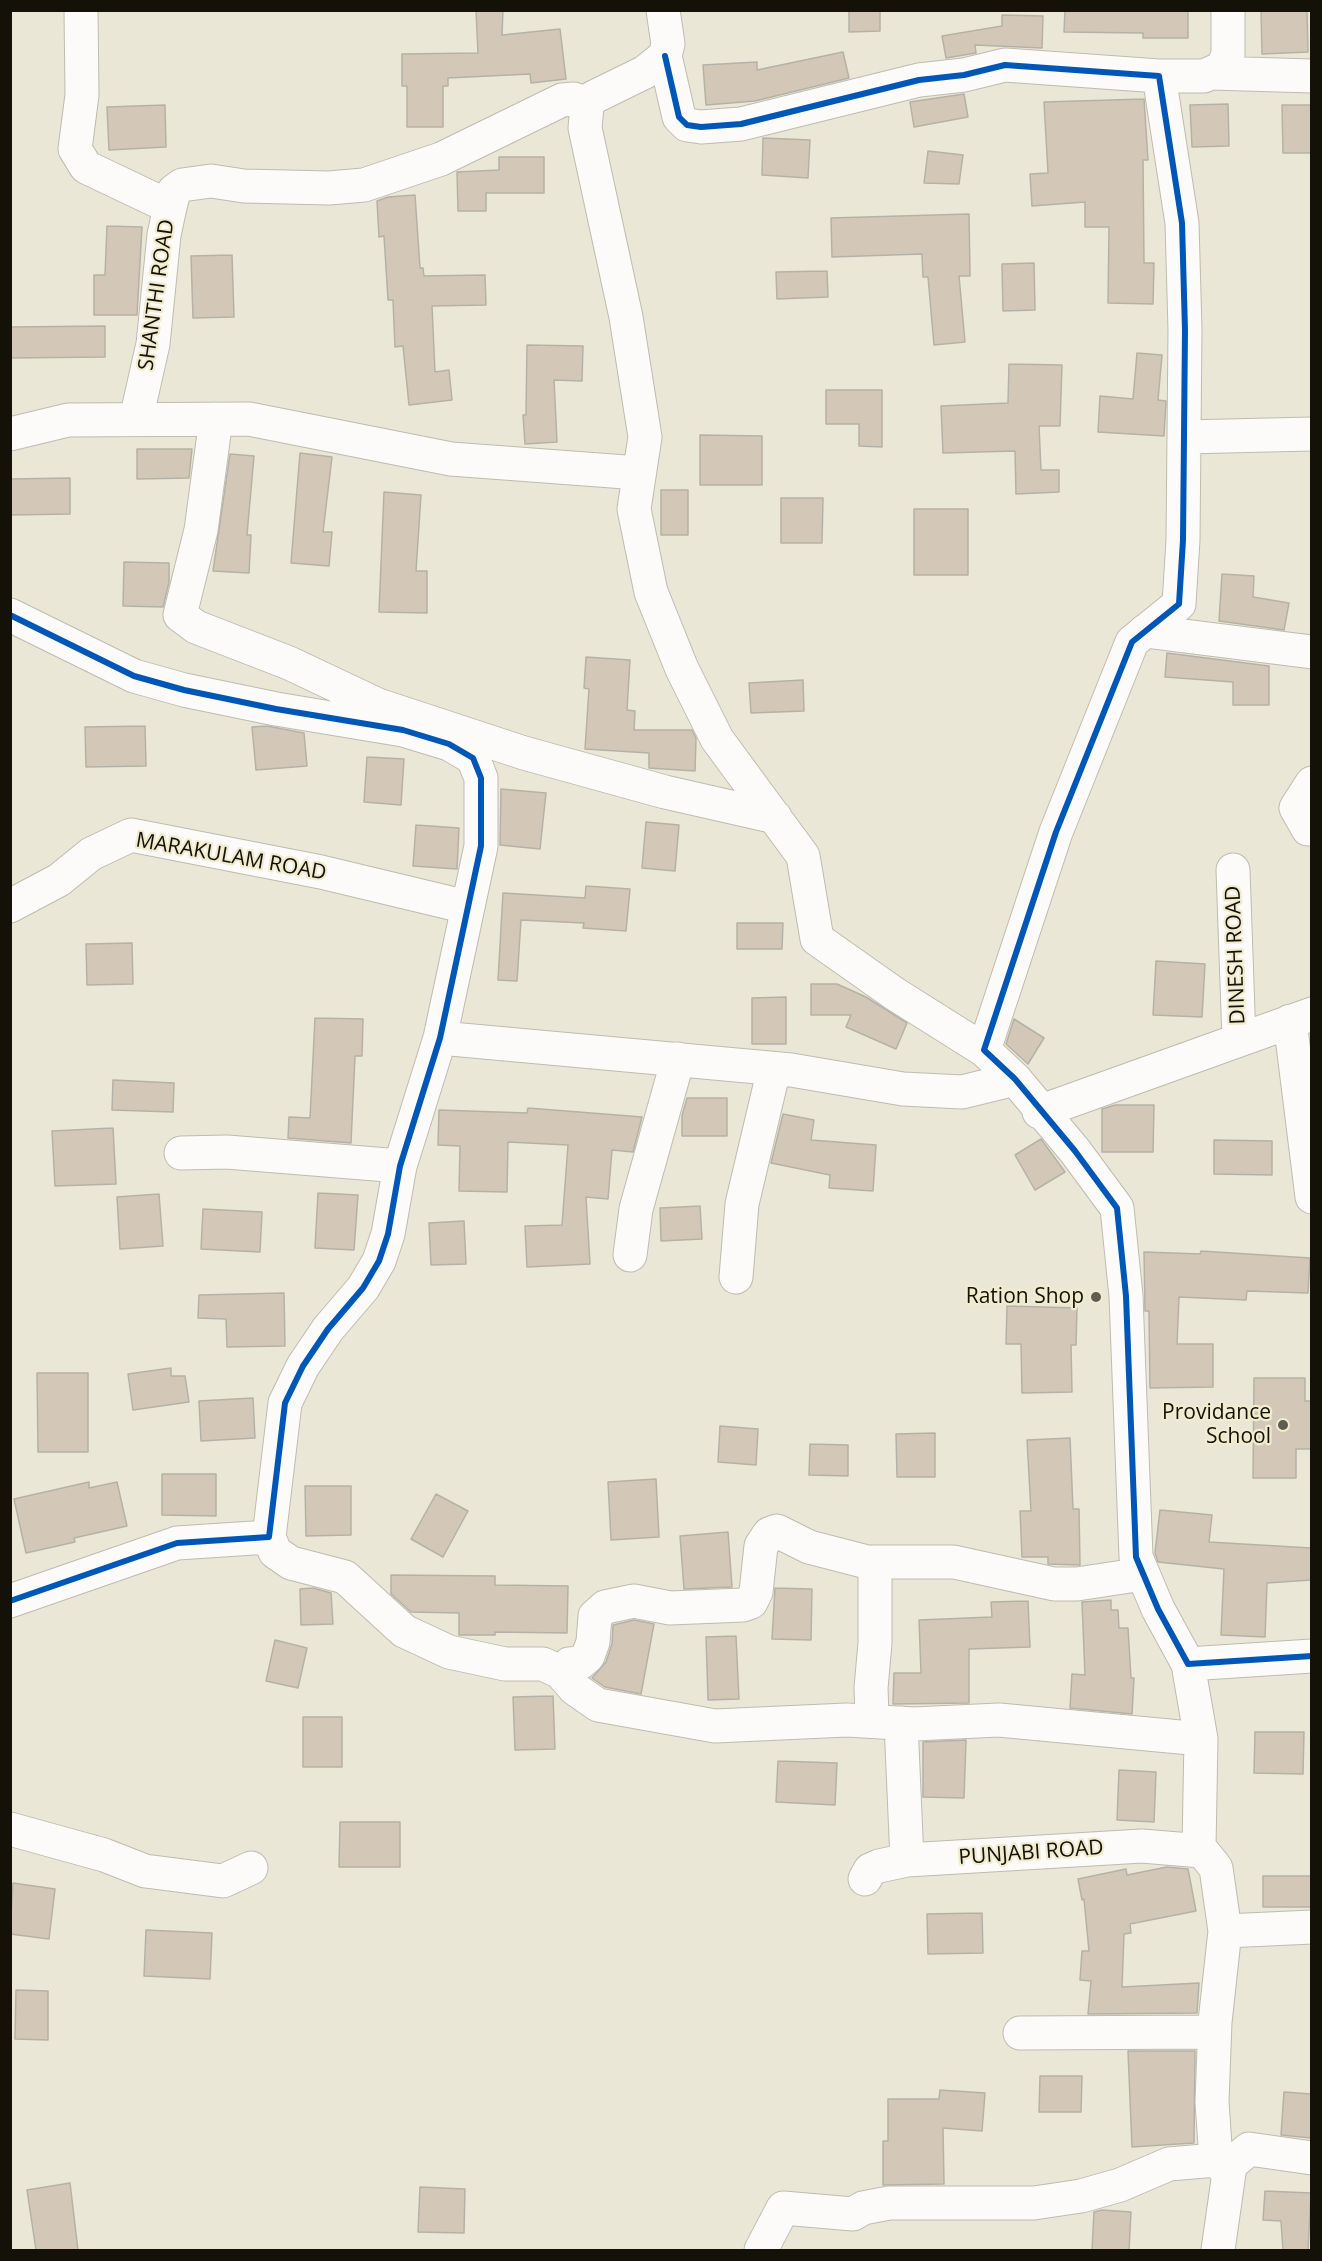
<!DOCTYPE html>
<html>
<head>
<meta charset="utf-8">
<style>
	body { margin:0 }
	#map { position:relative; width:1322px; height:2261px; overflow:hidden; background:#eae7d7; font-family:"Open Sans",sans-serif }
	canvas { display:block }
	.frame { position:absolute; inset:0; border:12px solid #141108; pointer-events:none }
</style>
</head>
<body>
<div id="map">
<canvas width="1322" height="2261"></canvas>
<div class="frame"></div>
</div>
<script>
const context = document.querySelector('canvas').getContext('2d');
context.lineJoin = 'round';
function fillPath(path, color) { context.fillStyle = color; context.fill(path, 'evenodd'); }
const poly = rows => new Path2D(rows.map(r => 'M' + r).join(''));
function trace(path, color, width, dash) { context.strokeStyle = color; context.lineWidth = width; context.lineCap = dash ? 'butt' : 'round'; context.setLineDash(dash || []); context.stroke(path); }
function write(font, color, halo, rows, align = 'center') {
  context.font = font + ' "Open Sans",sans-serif'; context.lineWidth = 4.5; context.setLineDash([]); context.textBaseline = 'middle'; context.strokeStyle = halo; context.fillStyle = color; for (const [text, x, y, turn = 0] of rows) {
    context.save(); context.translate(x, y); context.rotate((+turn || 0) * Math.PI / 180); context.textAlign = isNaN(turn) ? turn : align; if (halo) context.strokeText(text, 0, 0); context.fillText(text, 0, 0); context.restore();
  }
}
const building = poly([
	[476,10,503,10,502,35,560,29,566,79,531,83,530,74,448,78,448,86,443,86,443,127,407,127,407,86,402,86,402,54,478,53,476,10],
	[849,10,880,10,880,31,849,32,849,10],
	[1065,10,1188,10,1188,38,1143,38,1143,33,1064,32,1065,10],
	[1307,10,1308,52,1262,54,1261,11,1307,10],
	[1002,15,1043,16,1042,48,975,45,976,53,946,58,942,36,1002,26,1002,15],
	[843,52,849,78,755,101,706,105,703,65,757,62,757,70,843,52],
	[964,94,968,117,914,127,910,102,964,94],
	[1144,99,1148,160,1143,160,1144,263,1154,263,1153,304,1108,303,1109,227,1085,227,1085,202,1032,206,1030,174,1048,173,1044,102,1144,99],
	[1228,104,1229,146,1192,147,1190,105,1228,104],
	[165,105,166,147,109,150,107,107,165,105],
	[1282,105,1311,105,1311,153,1283,153,1282,105],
	[763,138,810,140,808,178,762,175,763,138],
	[928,151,963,155,959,184,924,183,928,151],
	[499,157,544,157,544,193,486,193,486,211,458,211,457,172,499,170,499,157],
	[415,195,420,268,423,268,424,276,485,275,486,305,432,306,435,372,449,370,452,400,409,405,403,346,395,347,393,300,388,300,384,236,379,237,377,201,388,197,415,195],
	[969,214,970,276,959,276,965,342,934,345,928,277,923,277,922,254,832,257,831,218,969,214],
	[107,226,142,227,137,315,94,315,94,275,105,275,107,226],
	[232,255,234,317,193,318,191,256,232,255],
	[1034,263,1035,310,1003,311,1002,264,1034,263],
	[827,271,828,297,777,299,776,272,827,271],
	[105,326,105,357,10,358,10,327,105,326],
	[527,345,583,346,582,381,554,380,557,442,525,444,523,415,526,415,527,345],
	[1137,353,1162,355,1158,400,1166,401,1164,436,1098,432,1100,396,1133,399,1137,353],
	[1009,364,1062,365,1060,426,1039,426,1041,470,1059,470,1059,492,1016,494,1015,451,943,453,941,406,1008,403,1009,364],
	[826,390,882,390,882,447,859,446,859,424,826,424,826,390],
	[700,435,762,436,762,485,700,485,700,435],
	[137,449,192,449,189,478,137,479,137,449],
	[300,453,332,457,323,532,332,532,329,566,291,563,300,453],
	[230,454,254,456,247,535,251,535,249,573,213,571,230,454],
	[70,478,70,514,10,515,10,479,70,478],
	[661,490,688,490,688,535,661,535,661,490],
	[384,492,421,495,416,571,427,571,427,613,379,612,384,492],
	[781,498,823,498,822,543,781,543,781,498],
	[914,509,968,509,968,575,914,575,914,509],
	[124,562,169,563,169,582,163,607,123,606,124,562],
	[1222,574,1254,576,1253,597,1289,603,1284,630,1219,621,1222,574],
	[1167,653,1269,666,1269,705,1233,705,1233,682,1165,677,1167,653],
	[586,657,630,660,627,710,635,711,634,730,692,730,696,738,695,771,649,768,649,753,585,749,589,689,584,688,586,657],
	[803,680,804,711,751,713,749,683,803,680],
	[145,726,146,766,86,767,85,727,145,726],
	[267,726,304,733,307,766,256,770,252,727,267,726],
	[367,757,404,759,401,805,364,802,367,757],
	[501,789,546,793,540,849,500,845,501,789],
	[646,822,679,825,675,871,642,868,646,822],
	[416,825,459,828,457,869,413,866,416,825],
	[586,886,630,889,626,931,583,928,584,923,521,920,517,981,498,980,503,893,585,898,586,886],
	[737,923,783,923,782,949,737,949,737,923],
	[132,943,133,984,87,985,86,944,132,943],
	[1156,961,1205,964,1202,1017,1153,1015,1156,961],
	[811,984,837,984,866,997,907,1023,896,1049,846,1027,851,1015,811,1015,811,984],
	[786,997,786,1044,752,1044,752,998,786,997],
	[315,1018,363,1019,362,1056,355,1056,351,1143,288,1138,289,1117,310,1118,315,1018],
	[1014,1019,1044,1038,1028,1064,1006,1044,1014,1019],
	[113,1080,174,1083,173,1112,112,1110,113,1080],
	[687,1098,727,1098,727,1136,682,1136,682,1116,687,1098],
	[1115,1105,1154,1105,1153,1152,1102,1152,1102,1109,1115,1105],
	[528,1108,642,1117,633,1152,612,1150,608,1199,586,1197,590,1264,527,1267,525,1226,562,1225,568,1145,508,1142,507,1192,459,1191,460,1146,438,1145,439,1110,527,1113,528,1108],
	[783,1114,814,1120,811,1140,876,1145,873,1191,829,1188,830,1175,771,1163,783,1114],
	[113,1128,116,1184,55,1186,52,1131,113,1128],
	[1041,1139,1065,1172,1035,1190,1015,1155,1041,1139],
	[1214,1140,1272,1141,1272,1175,1214,1174,1214,1140],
	[318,1193,358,1195,354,1250,315,1248,318,1193],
	[159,1194,163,1246,120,1249,117,1197,159,1194],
	[700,1206,702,1239,661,1241,660,1208,700,1206],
	[203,1209,262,1212,260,1252,201,1249,203,1209],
	[464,1221,466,1264,431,1265,429,1223,464,1221],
	[1201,1251,1310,1258,1308,1293,1247,1291,1246,1300,1179,1297,1177,1344,1213,1344,1213,1387,1150,1388,1149,1311,1145,1311,1144,1252,1200,1254,1201,1251],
	[284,1293,285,1346,227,1347,226,1319,198,1318,199,1295,284,1293],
	[1007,1306,1077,1308,1076,1345,1071,1345,1072,1392,1022,1393,1021,1344,1006,1344,1007,1306],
	[171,1368,171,1376,185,1376,189,1402,133,1410,128,1374,171,1368],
	[37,1373,88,1373,88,1452,38,1452,37,1373],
	[1254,1378,1305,1378,1305,1401,1311,1401,1311,1449,1296,1449,1296,1478,1253,1478,1254,1378],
	[253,1398,255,1438,201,1441,199,1401,253,1398],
	[720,1426,758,1429,756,1465,718,1462,720,1426],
	[935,1433,935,1477,897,1477,896,1434,935,1433],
	[1070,1438,1073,1509,1079,1509,1080,1565,1048,1564,1048,1557,1022,1557,1020,1511,1031,1511,1027,1440,1070,1438],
	[810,1444,848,1445,848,1476,809,1475,810,1444],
	[162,1474,216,1474,216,1516,162,1515,162,1474],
	[656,1479,659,1537,611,1540,608,1482,656,1479],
	[89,1482,89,1488,117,1482,127,1526,74,1538,75,1542,26,1553,14,1499,89,1482],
	[305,1486,351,1486,351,1535,306,1536,305,1486],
	[436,1494,468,1511,443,1557,411,1539,436,1494],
	[1160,1510,1212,1515,1209,1542,1311,1548,1311,1580,1267,1583,1265,1637,1221,1635,1224,1569,1158,1562,1155,1553,1160,1510],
	[728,1532,732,1587,684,1589,680,1536,728,1532],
	[391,1575,495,1576,495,1585,568,1586,567,1633,495,1632,495,1635,459,1635,459,1613,411,1612,391,1594,391,1575],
	[313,1588,331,1593,333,1624,301,1625,300,1589,313,1588],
	[775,1588,812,1589,811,1640,772,1639,775,1588],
	[1111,1600,1111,1610,1118,1610,1119,1628,1128,1628,1131,1678,1134,1678,1132,1714,1070,1708,1072,1674,1085,1675,1082,1602,1111,1600],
	[1028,1601,1030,1647,969,1649,969,1703,893,1704,894,1673,921,1673,919,1620,992,1617,991,1602,1028,1601],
	[634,1620,654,1624,641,1694,605,1687,592,1678,606,1662,612,1644,613,1625,634,1620],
	[736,1636,739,1699,708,1700,706,1637,736,1636],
	[275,1640,307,1648,298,1688,266,1681,275,1640],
	[553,1696,555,1749,515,1750,513,1697,553,1696],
	[303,1717,342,1717,342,1767,303,1767,303,1717],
	[1255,1732,1304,1732,1303,1774,1254,1773,1255,1732],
	[966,1740,964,1798,923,1797,923,1742,966,1740],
	[778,1761,837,1763,835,1805,776,1802,778,1761],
	[1119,1770,1156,1772,1154,1822,1117,1820,1119,1770],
	[340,1822,400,1822,400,1867,339,1867,340,1822],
	[1167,1867,1188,1869,1196,1911,1130,1924,1131,1933,1124,1934,1122,1987,1199,1983,1197,2013,1088,2014,1091,1981,1080,1980,1082,1951,1089,1951,1084,1899,1082,1900,1078,1879,1126,1869,1127,1875,1167,1867],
	[1263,1876,1311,1876,1311,1907,1263,1907,1263,1876],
	[13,1883,55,1889,49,1939,10,1934,13,1883],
	[982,1913,983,1953,928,1954,927,1914,982,1913],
	[146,1930,212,1933,210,1979,144,1976,146,1930],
	[16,1990,48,1991,48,2040,15,2039,16,1990],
	[1128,2051,1195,2051,1194,2143,1132,2147,1128,2051],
	[1040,2076,1082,2076,1081,2112,1039,2112,1040,2076],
	[940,2090,985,2093,982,2131,943,2128,944,2184,883,2185,883,2141,888,2141,888,2099,939,2099,940,2090],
	[1284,2092,1311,2094,1311,2138,1281,2135,1284,2092],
	[70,2183,78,2250,36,2250,27,2190,70,2183],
	[420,2187,465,2189,464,2233,418,2232,420,2187],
	[1265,2191,1311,2193,1308,2250,1283,2250,1281,2221,1263,2220,1265,2191],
	[1102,2210,1131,2212,1129,2250,1092,2250,1094,2212,1102,2210]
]);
fillPath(building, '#d3c8b7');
trace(building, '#b6b1a6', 1.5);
const minor = poly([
	[81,10,82,95,75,149,86,167,170,207,164,235,153,344,136,419],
	[663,10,668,44,665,56,645,72,592,98,587,106,585,128,626,317,645,437,634,509,651,592,682,669,717,739,803,856,817,939,895,994,984,1050],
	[665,56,679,117,687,125,701,127,741,124,919,80,964,75,1005,65,1159,76,1182,223,1185,330,1183,540,1179,604,1132,642,1056,832,984,1050,1015,1079,1075,1151,1117,1208,1126,1296,1136,1557,1158,1609,1188,1664,1312,1656],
	[1211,73,1312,76],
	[1159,76,1204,76,1222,68,1228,55,1228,10],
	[170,207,174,191,182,185,211,181,244,186,329,188,364,185,441,159,562,100,574,99,587,106],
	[216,419,201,530,180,615,196,627,289,663,378,705,524,753,665,792,775,817],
	[10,434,68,420,249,419,451,459,639,473],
	[1184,437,1312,434],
	[10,615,134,676,184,690,276,709,403,730,449,744,473,758,481,778,481,846,440,1038,400,1166,388,1234,379,1261,363,1288,328,1329,303,1366,285,1403,269,1537,177,1543,10,1601],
	[1145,631,1312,652],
	[1312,783,1296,808,1308,829,1312,829],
	[1233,870,1239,1040],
	[10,906,59,880,91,854,131,835,321,872,467,907],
	[1290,1021,1312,1197],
	[440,1038,791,1070,903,1089,962,1092,1015,1079],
	[1039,1112,1312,1014],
	[181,1153,227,1152,400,1166],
	[630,1255,636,1209,678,1059],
	[736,1277,742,1204,774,1069],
	[269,1537,275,1552,291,1563,345,1577,404,1631,449,1652,505,1664,543,1664,560,1672,575,1689,598,1705,715,1726,847,1720,914,1724,999,1720,1201,1739],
	[875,1563,875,1643,871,1688,872,1715,879,1722],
	[1188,1664,1201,1739,1199,1847,1216,1868,1225,1931,1215,2022,1212,2102,1216,2160,1229,2173,1218,2250],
	[560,1672,569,1664,580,1663,588,1656,593,1642,595,1616,605,1607,634,1601,670,1608,743,1605,751,1602,756,1592,761,1546,769,1534,777,1531,809,1547,867,1562,954,1562,1054,1584,1077,1584,1143,1574],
	[901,1723,907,1860],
	[10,1829,104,1855,145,1871,223,1881,251,1868],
	[865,1879,870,1870,879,1866,907,1860,1142,1846,1202,1851],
	[1225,1931,1312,1927],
	[1020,2033,1214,2032],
	[1225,2169,1249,2149,1312,2158],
	[761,2250,783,2208,853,2214,863,2208,889,2203,1034,2203,1081,2196,1120,2185,1169,2164,1216,2160]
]);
trace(minor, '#bebcaf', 35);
trace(minor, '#fcfbf9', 33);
trace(poly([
	[665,56,679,117,687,125,701,127,741,124,919,80,964,75,1005,65,1159,76,1182,223,1185,330,1183,540,1179,604,1132,642,1056,832,984,1050,1015,1079,1075,1151,1117,1208,1126,1296,1136,1557,1158,1609,1188,1664,1312,1656],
	[10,615,134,676,184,690,276,709,403,730,449,744,473,758,481,778,481,846,440,1038,400,1166,388,1234,379,1261,363,1288,328,1329,303,1366,285,1403,269,1537,177,1543,10,1601]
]), '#0057b8', 6);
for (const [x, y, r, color] of [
	[1096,1297,6,"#5f5c50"],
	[1283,1425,6,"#5f5c50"]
]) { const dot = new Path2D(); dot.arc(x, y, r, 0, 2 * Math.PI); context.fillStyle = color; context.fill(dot); trace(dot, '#f2eccf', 2); }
write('21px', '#141108', '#f2eccf', [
	["SHANTHI ROAD",157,295,-82],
	["MARAKULAM ROAD",231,857,10],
	["DINESH ROAD",1236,955,-92],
	["PUNJABI ROAD",1031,1853,-4]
]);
write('21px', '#141108', '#f2eccf', [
	["Ration Shop",1084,1297],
	["Providance",1271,1413],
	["School",1271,1437]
], 'right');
</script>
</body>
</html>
